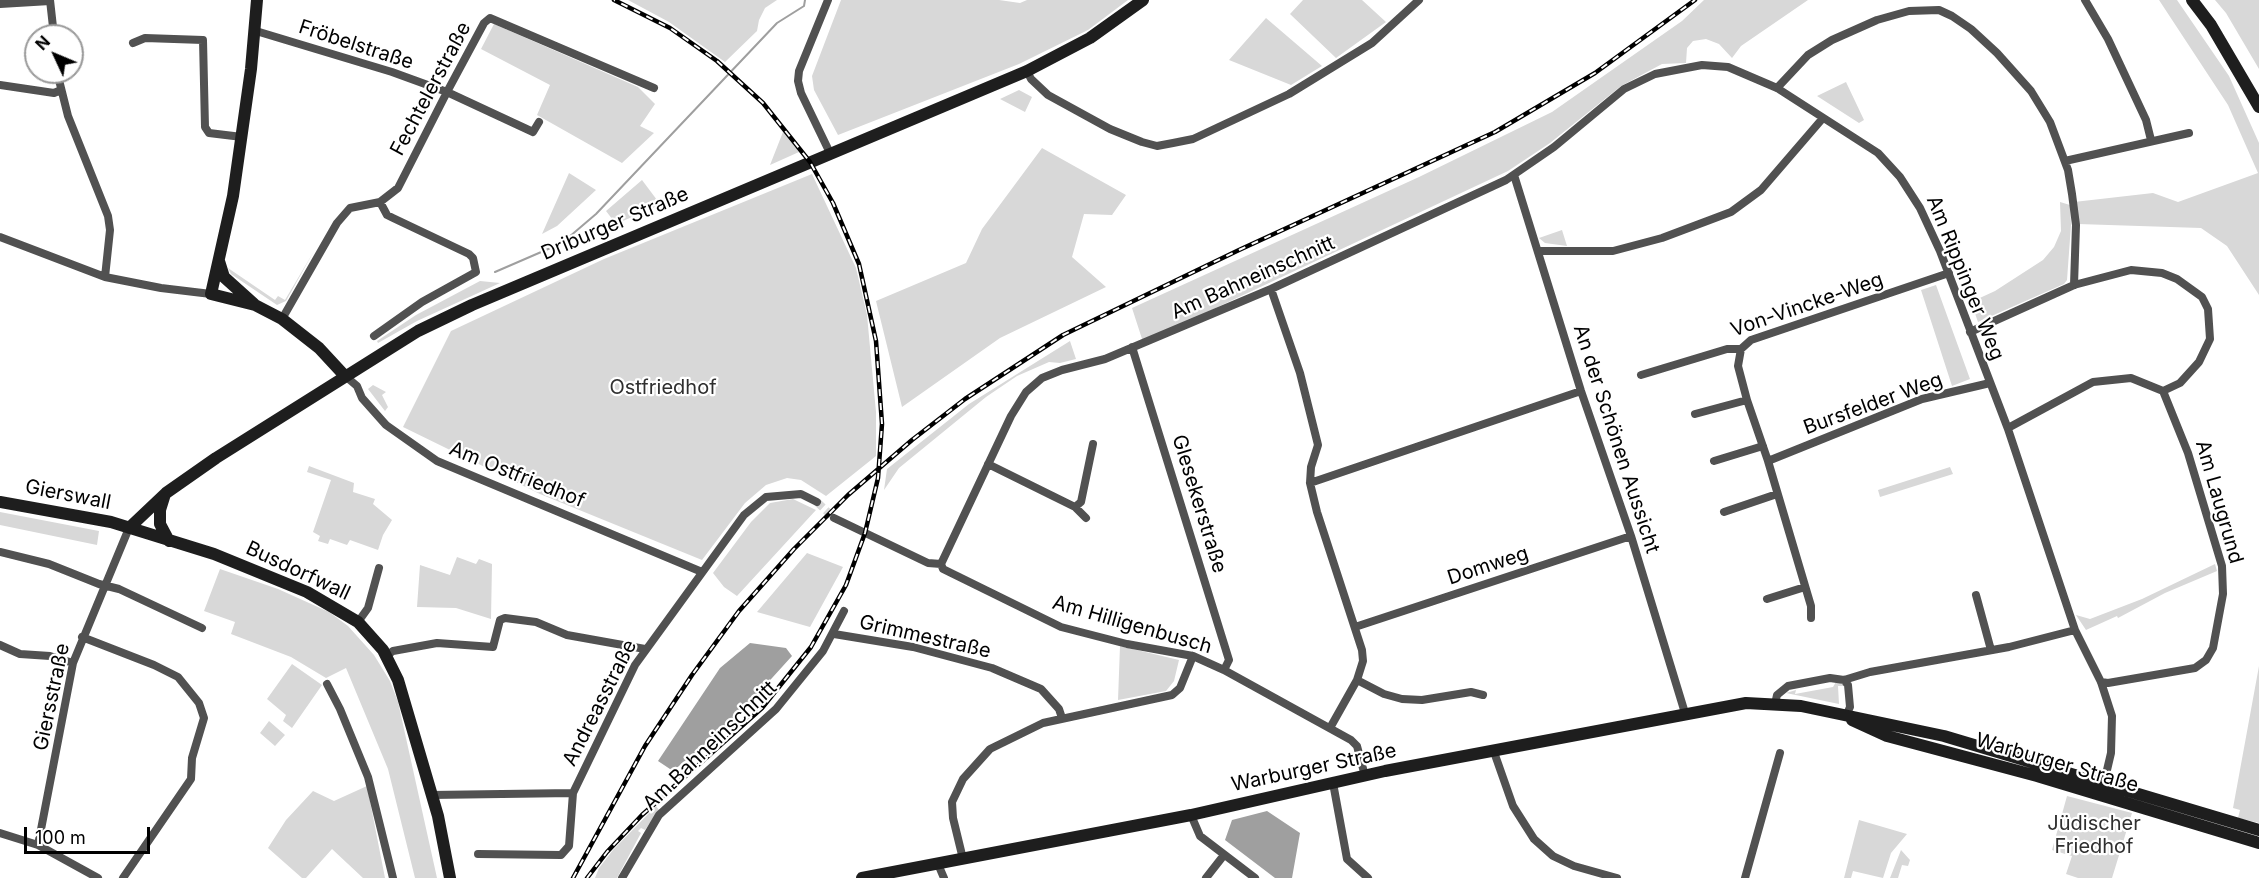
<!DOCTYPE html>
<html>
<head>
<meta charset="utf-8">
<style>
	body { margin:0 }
	#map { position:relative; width:2259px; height:878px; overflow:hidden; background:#fff; font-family:Inter,sans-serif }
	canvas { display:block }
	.north { position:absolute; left:24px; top:24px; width:60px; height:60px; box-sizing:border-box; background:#fff; border:2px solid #999; border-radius:50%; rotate:314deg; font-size:16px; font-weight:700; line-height:24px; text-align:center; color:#000 }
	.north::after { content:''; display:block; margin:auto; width:21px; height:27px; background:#000; clip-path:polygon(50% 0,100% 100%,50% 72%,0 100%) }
	.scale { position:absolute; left:24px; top:827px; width:126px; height:27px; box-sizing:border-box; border:3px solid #000; border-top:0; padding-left:8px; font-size:18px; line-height:21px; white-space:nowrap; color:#000; -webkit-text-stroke:4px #fff; paint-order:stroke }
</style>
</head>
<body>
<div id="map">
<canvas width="2259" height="878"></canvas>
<div class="north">N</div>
<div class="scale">100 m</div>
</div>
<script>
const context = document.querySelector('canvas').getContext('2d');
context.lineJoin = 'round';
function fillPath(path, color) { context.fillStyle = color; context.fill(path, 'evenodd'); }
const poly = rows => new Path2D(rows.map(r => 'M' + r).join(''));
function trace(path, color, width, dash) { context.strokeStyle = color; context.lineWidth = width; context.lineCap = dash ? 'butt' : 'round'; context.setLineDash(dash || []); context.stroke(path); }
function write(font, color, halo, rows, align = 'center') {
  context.font = font + ' Inter,sans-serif'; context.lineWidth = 4.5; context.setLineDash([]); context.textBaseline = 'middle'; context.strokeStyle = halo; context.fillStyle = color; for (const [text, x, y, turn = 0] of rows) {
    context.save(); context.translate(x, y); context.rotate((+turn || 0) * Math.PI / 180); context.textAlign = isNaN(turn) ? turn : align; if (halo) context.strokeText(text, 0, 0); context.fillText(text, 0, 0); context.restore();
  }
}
fillPath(poly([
	[628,0,777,0,765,8,759,20,757,31,725,62,669,22],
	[841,0,999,0,1020,3,1027,0,1128,0,1088,30,1019,64,838,135,814,90,812,76],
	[1303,0,1362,0,1386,22,1336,58,1290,14],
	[1704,0,1808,0,1741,46,1732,58,1719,44,1706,39,1693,41,1687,48,1686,63,1662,64,1621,86,1550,143,1508,171,1143,342,1132,308,1419,177,1552,112,1682,21],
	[2159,0,2177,0,2229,76,2259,143,2259,295,2227,246,2201,228,2078,224,2074,202,2153,193,2178,202,2258,173,2228,105],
	[2215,0,2259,0,2259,69,2226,13],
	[1266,18,1322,66,1291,85,1229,60],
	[494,24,638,87,655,104,640,126,654,133,622,163,537,115,550,85,481,49],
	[1846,82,1864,120,1859,123,1817,96],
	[1019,90,1032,97,1025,112,1000,99],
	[783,132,799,152,770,165],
	[1042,148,1126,195,1112,215,1084,214,1072,257,1106,287,1000,338,902,407,876,301,966,263,982,229],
	[569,173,596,190,557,226,542,234],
	[812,174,856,268,867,315,876,412,876,456,826,496,801,480,787,478,766,485,745,503,702,560,540,494,403,427,451,331,604,259],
	[642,180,657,200,653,203,655,207,616,224,606,211],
	[2060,202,2070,205,2071,225,2067,280,2064,284,1978,322,1971,302,1995,291,2043,260,2054,247,2061,231],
	[1562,230,1567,246,1545,243,1539,238],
	[314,251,286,301,277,305,231,274,228,268,275,300,278,296,285,300],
	[480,281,500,283,417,321,378,343,377,341,416,315],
	[1936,285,1970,379,1952,386,1921,290],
	[1070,341,1076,359,1060,363,1049,362,1017,376,986,397,899,468,884,490,887,469,969,404],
	[373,385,386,392,382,395,388,407,385,411,368,389],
	[309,466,354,483,353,492,375,499,373,504,392,520,383,535,378,550,350,540,347,545,330,539,328,544,318,541,320,536,313,532,331,480,307,472],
	[1950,467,1953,474,1880,497,1878,490],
	[793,499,816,510,737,596,724,587,713,573,751,522,770,503],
	[0,512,99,531,97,545,0,525],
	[807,553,843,567,810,627,757,612],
	[457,557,476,564,479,559,492,564,491,619,456,608,417,607,420,565,450,575],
	[2215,564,2217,571,2165,593,2118,618,2117,616,2086,630,2076,615,2090,619,2142,599],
	[220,569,278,589,329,612,348,626,374,655,390,681,398,702,437,878,415,878,388,769,346,668,326,678,291,657,231,634,235,622,204,611],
	[1120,646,1179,660,1174,681,1166,691,1118,700],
	[292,664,322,685,292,728,283,721,286,715,267,699],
	[2259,666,2259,823,2238,818,2240,810,2233,808],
	[1837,680,1844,686,1838,686,1839,704,1786,693,1796,690,1795,694,1833,687],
	[269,721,285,735,275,746,260,733],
	[367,786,385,878,363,878,332,849,306,878,302,878,268,848,286,820,313,791,334,801],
	[2067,796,2132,813,2112,878,2078,878,2066,874,2072,856,2052,850],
	[656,806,659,810,645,830,641,828,638,831,641,833,617,878,595,878,599,868,613,850],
	[1859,820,1907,834,1891,853,1883,878,1853,871,1851,878,1844,878],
	[1901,850,1910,860,1908,866,1902,865,1898,878,1890,878]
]), '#d8d8d8');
fillPath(poly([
	[750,643,786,648,792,656,733,721,673,771,658,761,720,668],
	[1267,811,1300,833,1292,878,1275,878,1225,840,1232,820]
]), '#9f9f9f');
trace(poly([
	[495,272,562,243,596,214,777,23,804,6,805,0]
]), '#9f9f9f', 2);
trace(poly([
	[817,502,834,518]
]), '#d9d9d9', 8, [8, 4]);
trace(poly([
	[50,0,54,36],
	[828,0,799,71,798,81,801,93,830,153],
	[2085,0,2108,39,2146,120,2151,140],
	[0,4,50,1],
	[256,31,392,72,447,92,533,132,539,122],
	[133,43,145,38,203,40,205,127,209,133,242,137],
	[1027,71,1031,79,1048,95,1110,129,1142,142,1157,146,1173,143,1193,139,1289,94,1372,43,1419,0],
	[57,72,68,116,108,216,110,230,105,277],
	[0,85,54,93,61,90],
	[1777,88,1808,55,1832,40,1877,20,1909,11,1939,10,1952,16,1971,29,1997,53,2031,91,2050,122,2068,170,2072,194,2076,225,2074,285],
	[2065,161,2189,133],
	[1514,175,1581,391,1631,536,1685,713],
	[0,237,105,277,161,288,211,294],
	[1539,251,1613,251,1662,238,1731,212,1761,190,1823,118],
	[1271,289,1300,373,1318,445,1311,467,1310,483,1317,512,1362,650,1363,661,1357,680,1330,728],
	[282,319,337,223,350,208,380,202,398,188,447,92,484,23,490,18,654,88],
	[1970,332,2074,285,2131,270,2162,273,2177,279,2202,297,2208,309,2210,339,2199,362,2180,383,2163,391,2131,378,2093,382,2008,428],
	[374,336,422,302,476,272,473,258,469,254,393,218,387,215,380,202],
	[1132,347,1229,660,1224,670],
	[1741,349,1738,366,1747,400,1768,461,1811,606,1811,618],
	[344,375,357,386,362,398,386,425,437,461,702,572],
	[1641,375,1727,349,1741,349,1751,340,1949,273],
	[1695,414,1747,400],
	[1714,461,1763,446],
	[1768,461,1922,399,1990,383],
	[988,464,1075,507,1081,502,1093,444],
	[1310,483,1581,391],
	[1075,507,1086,518],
	[1724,512,1777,494],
	[834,518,928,563,941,564,943,569,1061,627,1127,644,1193,656,1224,670,1351,740,1357,746,1365,776],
	[0,552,49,564,99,584,119,589,202,628],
	[941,564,1011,416,1026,392,1042,378,1062,370,1105,359,1271,289,1506,180,1554,147,1624,89,1655,74,1702,65,1728,67,1777,88,1878,153,1900,177,1920,208,1940,251,2008,429,2075,630,2101,682,2112,716,2111,753,2103,787],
	[1976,595,1991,650],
	[1767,599,1805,587],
	[358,622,368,608,379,568],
	[1355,627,1631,536],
	[834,634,913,647,992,668,1041,689,1059,709,1062,718],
	[82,637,154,665,178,677,199,703,204,718,192,758,191,779,123,878],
	[0,645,20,654,50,656,73,663],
	[386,656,393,651,437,643,493,647,500,620,505,618,536,622,567,635,645,649],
	[1357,680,1384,694,1402,699,1422,700,1471,692,1483,695],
	[1844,680,1870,672,2009,647,2075,630],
	[1844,680,1848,685,1850,707,1846,716],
	[2101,682,2108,683,2195,668,2206,660,2213,648,2223,594,2222,566,2188,453,2163,391],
	[327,684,340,709,368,777,393,878],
	[1775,704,1777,695,1788,686,1830,678,1844,680],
	[1494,752,1513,806,1534,839,1553,856,1574,866,1617,878],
	[1333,783,1347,859,1368,878],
	[431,795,573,793,635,665,744,515,766,497,801,494,817,502],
	[1191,815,1200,836,1255,878],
	[0,833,38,845,98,878],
	[38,845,73,663,129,528],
	[478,854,561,855,569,846,573,793],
	[963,859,953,818,952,802,963,779,990,749,1043,723,1172,695,1180,688,1193,656],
	[938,864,944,878],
	[622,878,659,815,776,709,823,651,844,611],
	[1206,878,1224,855],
	[1745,878,1780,753]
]), '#515151', 8);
trace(poly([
	[257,0,251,69,233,196,211,294,255,305,282,319,319,348,344,375],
	[2192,0,2211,25,2259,107],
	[219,261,224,277,254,304],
	[165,494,160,510,160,524,169,541],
	[0,502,111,522,214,554,307,592,358,622,383,650,398,680,438,816,450,878],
	[129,528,166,493,216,458,418,331,472,305,1027,71,1090,38,1143,0],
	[1852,720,1887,736,2037,776,2259,843],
	[862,878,1191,815,1385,771,1746,703,1801,706,1944,736,2259,830]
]), '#1e1e1e', 12);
const rail = poly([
	[573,878,645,746,692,675,739,611,794,549,848,495,912,440,965,399,1063,335,1239,250,1495,132,1595,73,1695,0],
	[587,878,607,852,642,815,762,708,811,647,846,585,865,533,878,478,882,424,876,341,859,264,833,203,810,162,763,103,717,61,670,28,614,0]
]);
trace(rail, '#000', 4.5);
trace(rail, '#fff', 2, [7]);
write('20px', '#000', '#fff', [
	["Fröbelstraße",356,45,18],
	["Fechtelerstraße",431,89,-62],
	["Driburger Straße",615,224,-23],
	["Am Bahneinschnitt",1253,278,-24],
	["Am Rippinger Weg",1965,278,68],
	["Von-Vincke-Weg",1807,305,-19],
	["Bursfelder Weg",1873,404,-20],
	["An der Schönen Aussicht",1616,439,72],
	["Am Ostfriedhof",517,475,22],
	["Gierswall",68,495,11],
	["Am Laugrund",2219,502,74],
	["Glesekerstraße",1199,504,73],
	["Domweg",1488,566,-18],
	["Busdorfwall",298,571,25],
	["Am Hilligenbusch",1132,625,16],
	["Grimmestraße",925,637,13],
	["Giersstraße",52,697,-78],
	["Andreasstraße",600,703,-63],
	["Am Bahneinschnitt",710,746,-44],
	["Warburger Straße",2057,763,16],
	["Warburger Straße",1314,768,-12]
]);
write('20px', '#2f2f2f', '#fff', [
	["Ostfriedhof",663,388],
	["Jüdischer",2094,824],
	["Friedhof",2094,847]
]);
</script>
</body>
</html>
